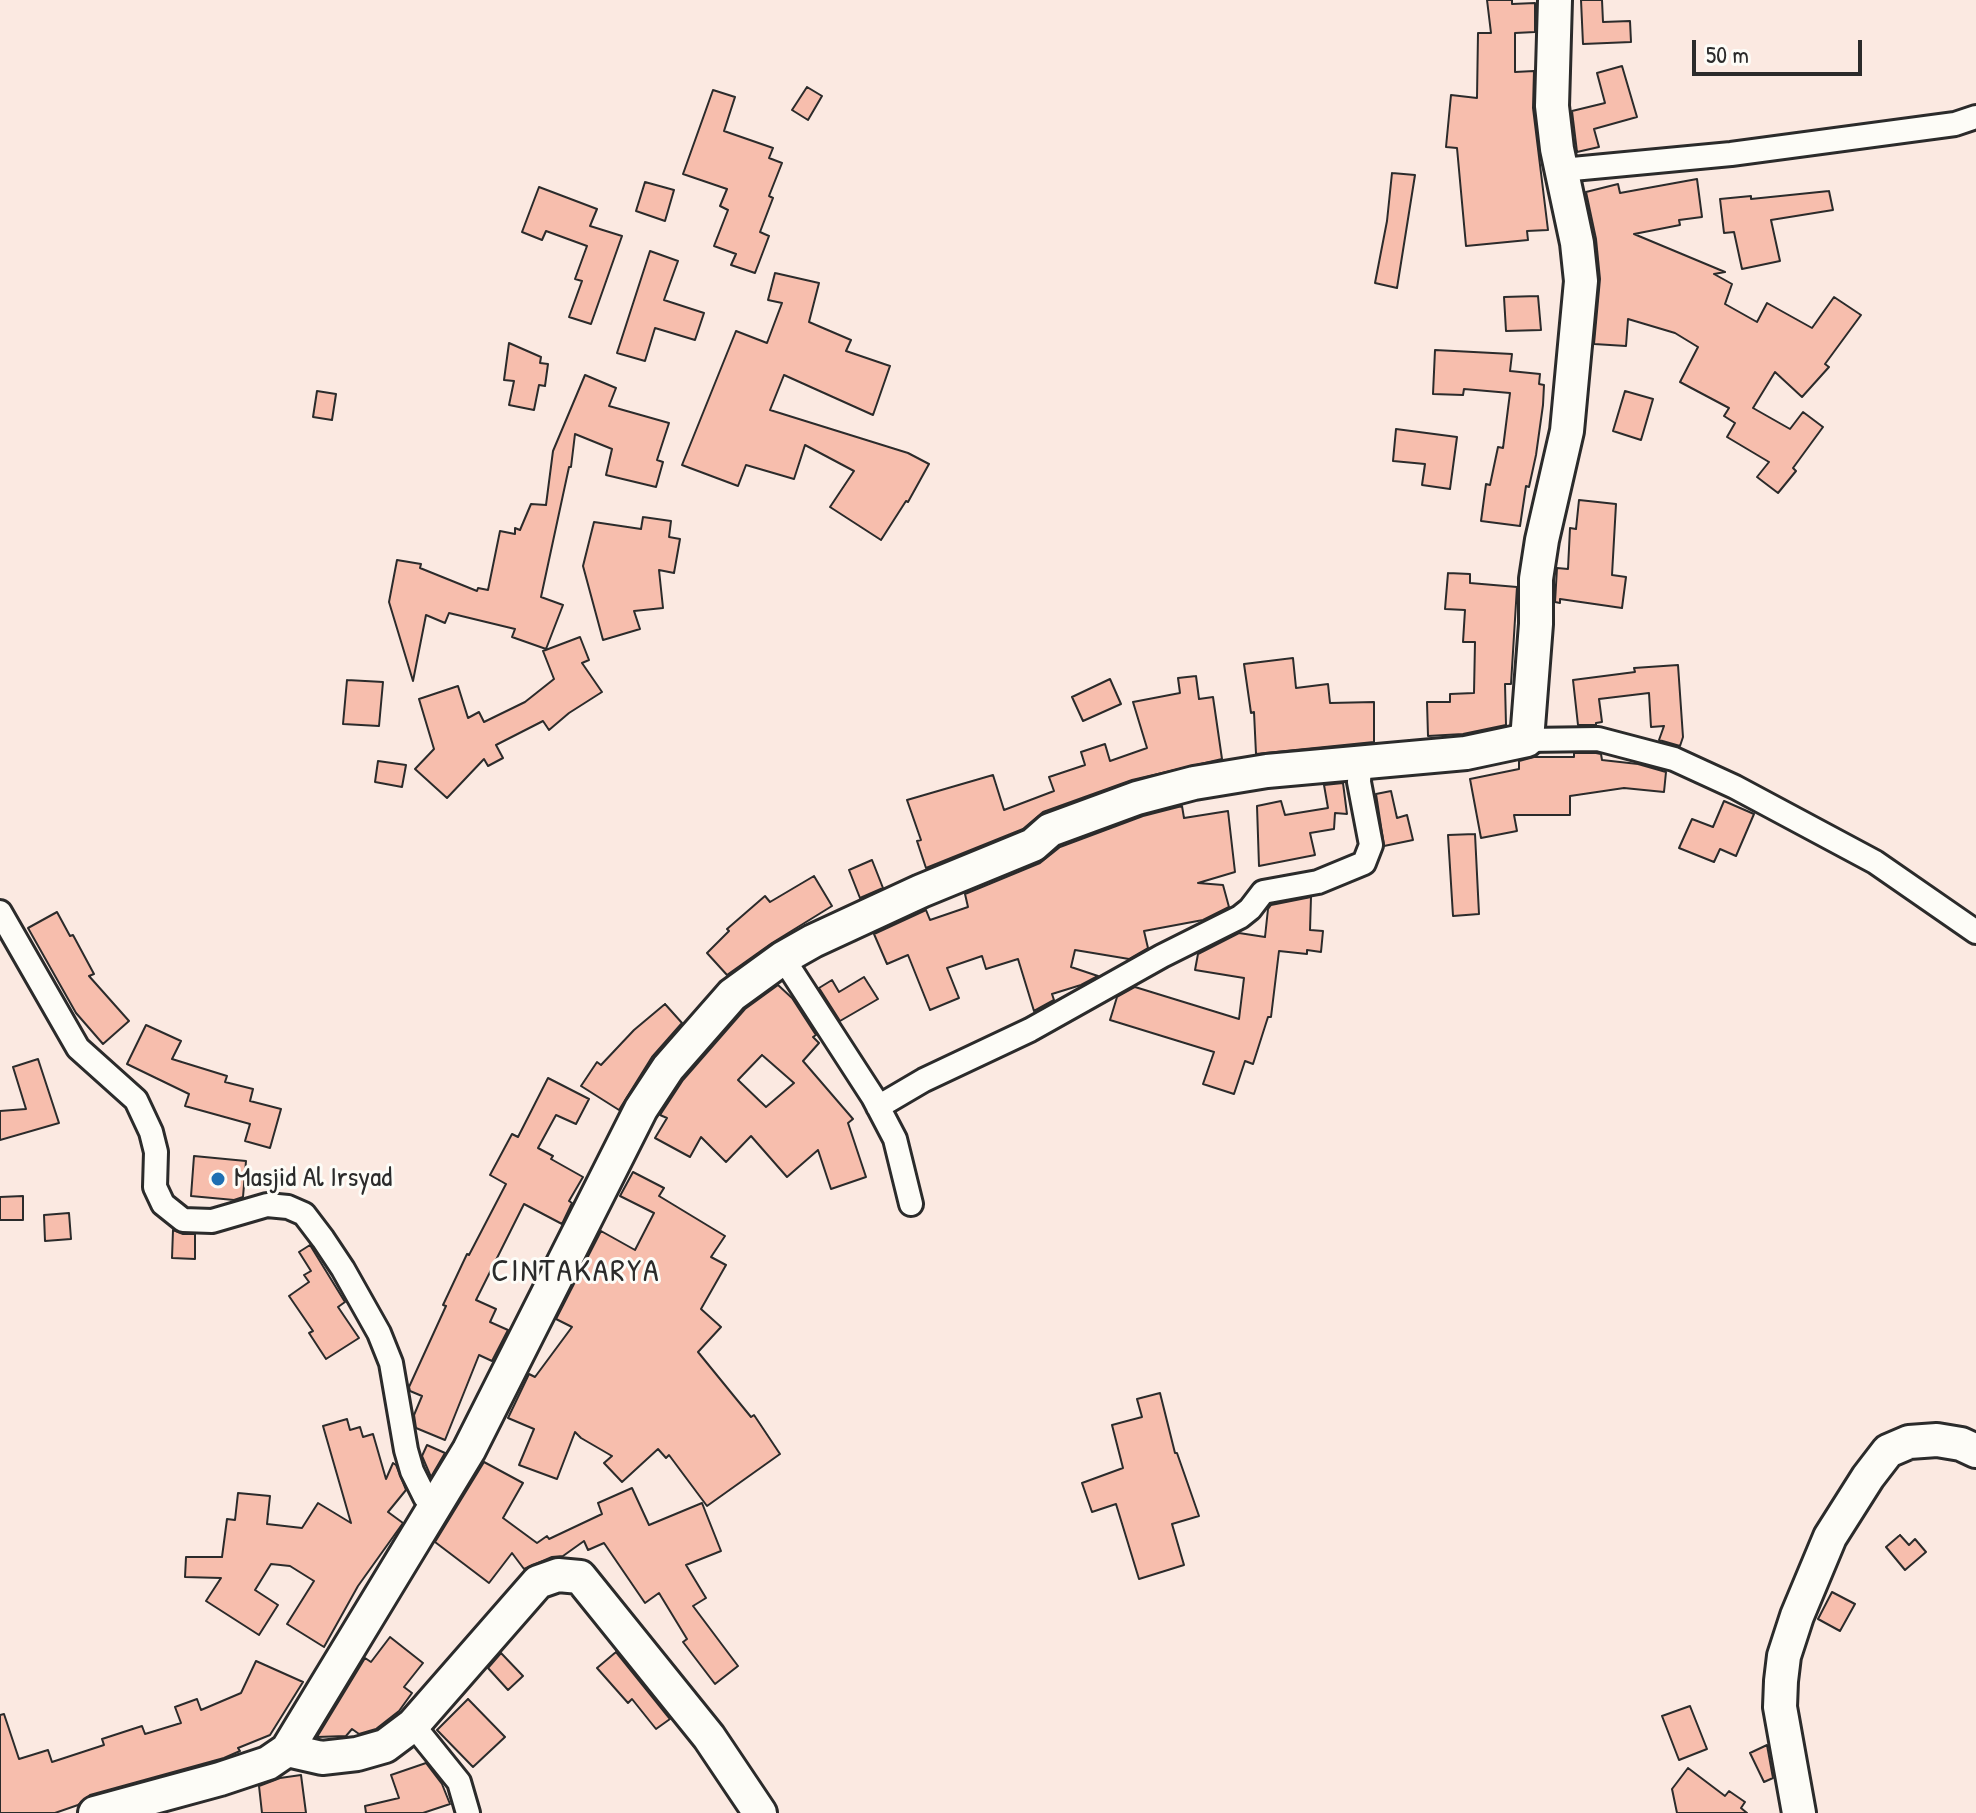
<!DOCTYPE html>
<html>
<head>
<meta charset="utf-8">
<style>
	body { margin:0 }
	#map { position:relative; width:1976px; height:1813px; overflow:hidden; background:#fbe9e1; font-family:"Patrick Hand",sans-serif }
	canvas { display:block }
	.scale { position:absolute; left:1692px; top:40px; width:170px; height:36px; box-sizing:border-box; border:4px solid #2b2b2b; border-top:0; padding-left:10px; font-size:24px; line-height:28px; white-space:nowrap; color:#2b2b2b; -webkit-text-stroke:6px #fdfcf7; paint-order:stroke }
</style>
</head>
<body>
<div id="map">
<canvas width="1976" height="1813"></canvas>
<div class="scale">50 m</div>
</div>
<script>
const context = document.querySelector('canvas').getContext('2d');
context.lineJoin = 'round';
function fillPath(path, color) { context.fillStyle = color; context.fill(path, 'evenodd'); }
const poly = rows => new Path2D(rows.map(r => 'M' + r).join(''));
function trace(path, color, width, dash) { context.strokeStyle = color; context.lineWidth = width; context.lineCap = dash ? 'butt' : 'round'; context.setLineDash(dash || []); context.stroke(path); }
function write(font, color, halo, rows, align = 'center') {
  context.font = font + ' "Patrick Hand",sans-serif'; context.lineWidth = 6; context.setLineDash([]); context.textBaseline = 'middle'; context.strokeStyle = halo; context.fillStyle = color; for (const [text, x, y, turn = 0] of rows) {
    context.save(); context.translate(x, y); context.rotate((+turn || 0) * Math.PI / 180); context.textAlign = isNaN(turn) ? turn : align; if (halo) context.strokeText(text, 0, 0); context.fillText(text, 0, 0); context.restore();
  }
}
const building = poly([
	[1487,0,1512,0,1512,4,1535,3,1535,32,1515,33,1515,72,1534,71,1533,108,1548,230,1527,231,1528,240,1466,246,1457,148,1446,147,1451,95,1477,98,1478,33,1491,33,1487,0],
	[1581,0,1602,0,1603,22,1630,21,1631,42,1583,44,1581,0],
	[1622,66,1637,117,1594,129,1599,147,1577,152,1572,111,1605,103,1597,73,1622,66],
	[807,87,822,96,808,120,792,110,807,87],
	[713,90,735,97,724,131,773,148,769,158,782,163,769,196,773,198,760,232,769,236,755,273,731,265,736,254,714,246,728,210,720,206,727,189,683,174,713,90],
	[1392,173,1415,175,1397,288,1375,283,1387,221,1392,173],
	[1697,179,1702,217,1679,220,1680,225,1634,234,1725,272,1714,274,1732,284,1725,304,1757,322,1767,303,1812,328,1834,297,1861,315,1825,364,1829,367,1802,397,1775,372,1753,408,1790,429,1803,412,1823,427,1793,468,1796,471,1778,493,1757,477,1769,462,1727,437,1735,423,1724,416,1729,408,1680,382,1698,347,1675,333,1628,319,1626,346,1594,344,1600,279,1596,239,1586,192,1618,184,1620,193,1697,179],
	[645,182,674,190,665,221,636,211,645,182],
	[539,187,597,209,590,226,622,236,591,324,569,317,582,281,575,279,587,246,546,231,542,240,522,232,539,187],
	[1829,191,1833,210,1771,220,1780,261,1742,269,1734,232,1724,233,1720,199,1751,196,1751,199,1829,191],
	[650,251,678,261,664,300,704,313,695,340,655,328,645,361,617,353,650,251],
	[775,273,819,283,809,322,851,340,846,351,890,366,873,415,784,375,770,410,908,453,929,464,908,502,906,501,881,540,830,507,854,471,805,445,794,479,746,465,738,486,682,465,736,331,767,343,782,303,768,300,775,273],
	[1538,296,1541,330,1506,331,1504,297,1538,296],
	[509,343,541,357,540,363,548,364,545,386,539,385,534,410,509,405,514,381,504,380,509,343],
	[1435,350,1512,354,1510,371,1540,374,1539,384,1544,385,1543,405,1536,455,1529,487,1526,486,1520,526,1481,521,1486,484,1490,485,1498,447,1503,448,1510,393,1464,389,1463,395,1433,394,1435,350],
	[585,375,616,388,609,406,669,423,657,460,663,462,656,487,606,475,612,449,575,434,571,467,569,467,541,597,563,605,546,649,512,637,515,629,449,613,445,623,426,615,413,681,389,602,397,560,421,564,420,568,477,591,478,588,488,590,500,531,515,534,515,528,520,530,531,504,546,505,553,451,585,375],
	[317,391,336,394,332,420,313,417,317,391],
	[1625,391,1653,399,1641,440,1613,431,1625,391],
	[1396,429,1457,437,1450,489,1422,485,1425,464,1393,461,1396,429],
	[1579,500,1616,504,1612,575,1626,577,1622,608,1560,599,1560,603,1555,602,1557,568,1568,569,1570,528,1576,529,1579,500],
	[643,517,671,521,669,537,680,539,674,573,659,570,663,608,634,611,640,629,603,640,583,566,594,522,641,529,643,517],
	[1448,573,1470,574,1470,583,1517,587,1511,684,1505,684,1506,725,1463,734,1428,736,1427,702,1450,702,1450,694,1474,693,1475,642,1463,642,1465,610,1445,609,1448,573],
	[580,637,589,660,582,663,602,692,569,713,549,730,543,721,496,745,503,758,488,766,484,759,447,798,415,769,434,749,419,699,458,686,468,718,479,712,484,722,525,702,554,679,543,651,580,637],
	[1293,658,1296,688,1328,684,1330,703,1374,702,1374,742,1256,754,1254,712,1251,713,1244,664,1293,658],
	[1678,665,1683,737,1680,746,1659,740,1664,726,1651,727,1649,693,1599,699,1602,722,1596,723,1596,725,1578,725,1573,680,1635,672,1634,668,1678,665],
	[1196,676,1199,699,1213,697,1222,759,1132,780,1043,812,1023,829,926,868,917,841,921,840,907,800,993,775,1004,810,1054,791,1049,777,1085,765,1081,752,1105,744,1110,761,1147,748,1133,702,1180,693,1178,678,1196,676],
	[1110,679,1121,704,1083,721,1072,697,1110,679],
	[347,680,383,682,379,726,343,724,347,680],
	[1574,753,1596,753,1601,754,1602,760,1638,764,1666,772,1664,792,1624,788,1570,796,1570,815,1514,815,1517,831,1481,838,1470,779,1519,769,1519,761,1534,757,1574,757,1574,753],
	[378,761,406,765,402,787,375,782,378,761],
	[1343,783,1347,814,1335,813,1334,829,1310,833,1315,855,1259,866,1257,806,1281,801,1285,815,1328,808,1324,785,1343,783],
	[1391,791,1397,818,1407,815,1413,840,1384,846,1376,794,1391,791],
	[1724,801,1754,814,1736,856,1720,849,1714,862,1679,848,1692,819,1713,827,1724,801],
	[1182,806,1184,818,1228,811,1235,872,1198,883,1223,885,1229,907,1203,920,1144,931,1148,948,1129,959,1075,950,1071,967,1098,976,1081,985,1052,994,1054,1000,1034,1011,1018,959,986,969,982,956,947,968,959,998,930,1010,908,955,887,964,874,934,926,910,930,920,968,907,965,894,1040,863,1060,847,1143,816,1182,806],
	[1475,834,1479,914,1453,916,1448,835,1475,834],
	[872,860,883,888,860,898,849,870,872,860],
	[814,876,832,906,772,943,727,975,707,953,729,931,727,929,765,896,770,902,814,876],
	[1311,897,1310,930,1323,931,1321,952,1307,950,1307,954,1279,951,1271,1017,1268,1017,1253,1064,1245,1061,1234,1094,1203,1084,1214,1052,1110,1020,1117,997,1135,987,1239,1019,1244,978,1195,970,1198,954,1239,933,1265,937,1268,909,1271,905,1311,897],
	[57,912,70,936,73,935,94,974,89,976,129,1021,103,1044,76,1013,28,928,57,912],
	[864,977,878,999,840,1021,819,988,832,980,839,992,864,977],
	[778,985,792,998,816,1035,813,1037,819,1043,803,1061,853,1119,848,1123,866,1177,831,1189,818,1150,787,1177,751,1136,726,1162,701,1137,690,1157,655,1138,667,1118,660,1115,683,1080,745,1009,778,985],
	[762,1055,794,1083,766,1107,738,1080,762,1055],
	[665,1004,682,1023,652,1057,619,1110,581,1086,597,1062,601,1065,634,1030,665,1004],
	[146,1025,181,1041,172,1059,227,1076,225,1082,253,1089,250,1101,281,1109,270,1148,245,1141,250,1124,185,1106,189,1094,127,1064,146,1025],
	[38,1059,59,1123,0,1140,0,1111,26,1109,13,1067,38,1059],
	[548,1078,589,1099,576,1124,556,1115,538,1148,553,1156,551,1159,583,1177,569,1201,572,1203,562,1224,524,1204,476,1300,496,1309,490,1322,508,1330,492,1361,479,1355,445,1440,416,1428,414,1415,422,1396,410,1391,409,1387,446,1306,443,1305,467,1254,469,1255,506,1184,490,1175,512,1134,518,1137,548,1078],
	[194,1156,246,1161,243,1197,234,1200,191,1196,194,1156],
	[633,1172,664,1188,659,1196,725,1236,711,1257,726,1265,701,1309,721,1327,698,1352,751,1417,754,1415,780,1454,707,1506,669,1455,666,1458,658,1449,622,1482,604,1463,612,1456,581,1438,575,1432,557,1479,519,1465,534,1429,508,1418,529,1374,535,1377,572,1327,556,1319,601,1231,635,1250,654,1213,620,1196,633,1172],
	[23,1196,23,1220,0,1220,0,1197,23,1196],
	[69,1213,71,1239,45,1241,44,1215,69,1213],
	[173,1230,183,1234,195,1234,195,1259,172,1258,173,1230],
	[310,1245,345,1302,338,1307,359,1338,326,1359,309,1333,313,1331,289,1296,309,1282,304,1275,311,1271,299,1252,310,1245],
	[1160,1393,1175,1453,1177,1453,1199,1516,1172,1524,1184,1565,1139,1579,1116,1504,1092,1512,1082,1483,1123,1468,1112,1425,1142,1417,1137,1399,1160,1393],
	[347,1419,350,1430,360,1427,363,1437,373,1434,386,1479,393,1463,396,1465,406,1490,388,1512,403,1523,358,1586,324,1647,287,1624,314,1581,290,1566,271,1564,255,1590,278,1605,259,1635,206,1601,221,1578,185,1577,186,1557,222,1557,227,1519,235,1520,238,1493,270,1496,267,1524,302,1528,318,1503,351,1523,323,1426,347,1419],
	[427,1445,445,1453,431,1477,422,1456,427,1445],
	[484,1462,523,1483,503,1518,537,1543,547,1536,549,1539,602,1514,598,1503,632,1488,649,1525,702,1503,721,1551,686,1565,706,1598,693,1606,738,1666,715,1684,683,1642,687,1639,659,1593,645,1603,604,1543,588,1550,584,1541,563,1556,552,1557,524,1569,512,1553,489,1583,435,1542,484,1462],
	[1900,1535,1909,1545,1915,1539,1926,1552,1905,1570,1886,1547,1900,1535],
	[1832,1592,1855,1604,1840,1631,1818,1619,1832,1592],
	[390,1637,423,1663,404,1687,412,1693,399,1711,376,1729,359,1734,352,1729,346,1736,317,1737,365,1658,371,1662,390,1637],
	[616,1652,670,1719,656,1729,632,1699,628,1703,597,1668,616,1652],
	[501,1653,523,1676,508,1690,488,1668,501,1653],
	[256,1661,303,1682,270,1735,238,1748,240,1751,224,1758,90,1795,78,1805,55,1813,0,1813,0,1715,4,1714,19,1759,48,1750,52,1762,104,1745,102,1739,142,1726,145,1734,181,1723,175,1707,197,1699,201,1710,241,1693,256,1661],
	[468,1699,505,1737,473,1767,437,1730,468,1699],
	[1690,1706,1707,1749,1679,1760,1662,1716,1690,1706],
	[1767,1745,1773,1778,1764,1782,1750,1753,1767,1745],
	[426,1763,442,1784,450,1804,423,1813,366,1813,365,1806,399,1798,391,1775,426,1763],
	[1688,1768,1725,1796,1729,1791,1745,1802,1741,1808,1747,1813,1677,1813,1672,1789,1688,1768],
	[301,1775,306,1813,262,1813,259,1786,280,1778,301,1775]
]);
fillPath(building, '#f7bead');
trace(building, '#2b2b2b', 2);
const street = poly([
	[1562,170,1731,154,1955,124,1976,117],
	[1527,740,1598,739,1674,759,1735,787,1875,862,1976,932],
	[0,912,78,1048,136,1100,151,1132,156,1152,155,1187,163,1204,183,1220,212,1221,267,1205,288,1207,304,1214,323,1239,343,1269,379,1333,391,1363,406,1450,412,1471,425,1497,435,1506],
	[783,958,873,1097,895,1139,911,1204],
	[878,1107,924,1080,1030,1030,1162,956,1240,917,1250,909,1263,892,1318,882,1364,863,1371,845,1359,782,1360,763],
	[413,1725,459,1782,468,1813]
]);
const secondary = poly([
	[287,1750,322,1758,357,1754,385,1746,413,1725,538,1582,558,1575,580,1577,709,1737,760,1813],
	[95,1813,220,1779,268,1763,287,1750,469,1450,641,1109,668,1068,732,995,783,958,813,941,921,891,1033,845,1050,830,1137,798,1194,783,1267,771,1466,753,1527,740,1536,624,1536,579,1542,540,1567,431,1581,281,1577,243,1557,149,1552,106,1555,0],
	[1799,1813,1780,1707,1781,1681,1784,1656,1797,1616,1830,1537,1868,1477,1888,1451,1909,1442,1937,1440,1961,1444,1976,1451]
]);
trace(street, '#2b2b2b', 28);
trace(secondary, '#2b2b2b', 38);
trace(street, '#fdfcf7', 22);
trace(secondary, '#fdfcf7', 32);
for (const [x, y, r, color] of [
	[218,1179,8,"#1f6fb2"]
]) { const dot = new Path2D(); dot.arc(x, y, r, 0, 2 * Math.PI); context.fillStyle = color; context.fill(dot); trace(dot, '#fdfcf7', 3); }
write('28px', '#2b2b2b', '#fdfcf7', [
	["Masjid Al Irsyad",234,1179]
], 'left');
context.letterSpacing = '2px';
write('32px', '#2b2b2b', '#fdfcf7', [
	["CINTAKARYA",576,1272]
]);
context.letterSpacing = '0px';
</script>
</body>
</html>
